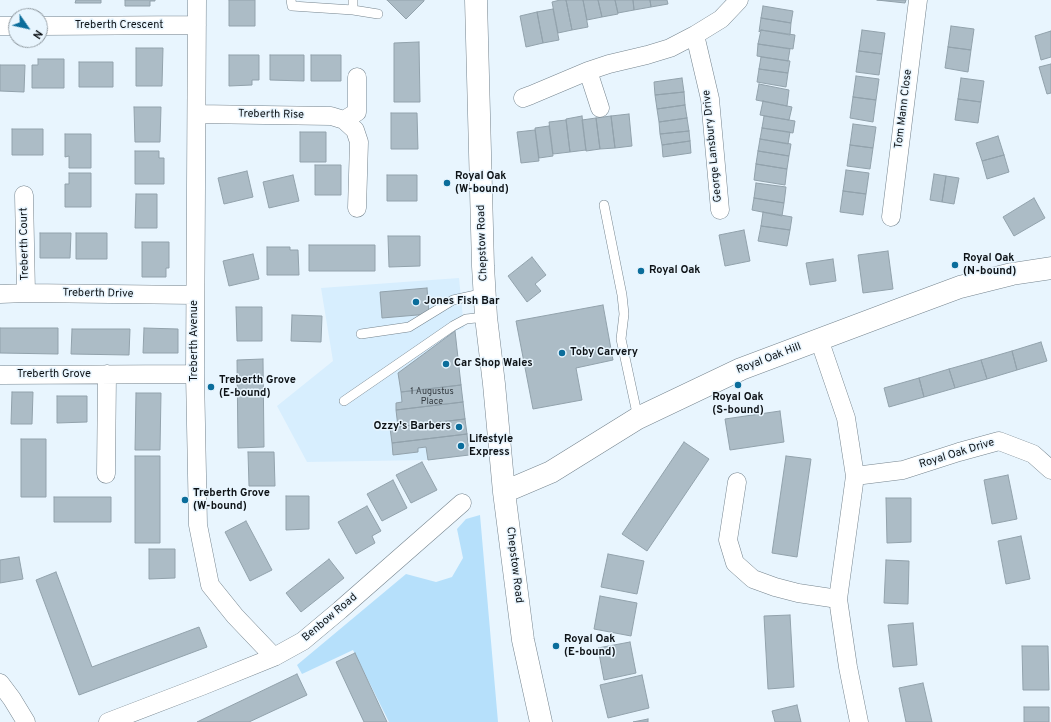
<!DOCTYPE html>
<html>
<head>
<meta charset="utf-8">
<style>
	body { margin:0 }
	#map { position:relative; width:1051px; height:722px; overflow:hidden; background:#e8f5fe; font-family:Overpass,sans-serif }
	canvas { display:block }
	.north { position:absolute; left:8px; top:8px; width:40px; height:40px; box-sizing:border-box; background:#e8f5fe; border:1px solid #909aa1; border-radius:50%; rotate:124deg; font-size:11px; font-weight:700; line-height:16px; text-align:center; color:#0d1216 }
	.north::after { content:''; display:block; margin:auto; width:14px; height:18px; background:#0b6d9b; clip-path:polygon(50% 0,100% 100%,50% 72%,0 100%) }
</style>
</head>
<body>
<div id="map">
<canvas width="1051" height="722"></canvas>
<div class="north">N</div>
</div>
<script>
const context = document.querySelector('canvas').getContext('2d');
context.lineJoin = 'round';
function fillPath(path, color) { context.fillStyle = color; context.fill(path, 'evenodd'); }
const poly = rows => new Path2D(rows.map(r => 'M' + r).join(''));
function trace(path, color, width, dash) { context.strokeStyle = color; context.lineWidth = width; context.lineCap = dash ? 'butt' : 'round'; context.setLineDash(dash || []); context.stroke(path); }
function write(font, color, halo, rows, align = 'center') {
  context.font = font + ' Overpass,sans-serif'; context.lineWidth = 3; context.setLineDash([]); context.textBaseline = 'middle'; context.strokeStyle = halo; context.fillStyle = color; for (const [text, x, y, turn = 0] of rows) {
    context.save(); context.translate(x, y); context.rotate((+turn || 0) * Math.PI / 180); context.textAlign = isNaN(turn) ? turn : align; if (halo) context.strokeText(text, 0, 0); context.fillText(text, 0, 0); context.restore();
  }
}
fillPath(poly([
	[459,278,464,328,455,331,469,455,428,460,307,462,277,406,333,361,321,288]
]), '#d7eefe');
fillPath(poly([
	[480,515,498,722,389,722,353,650,302,674,297,665,406,574,436,582,452,577,463,558,457,529,466,519]
]), '#b6e0fb');
const building = poly([
	[76,0,101,0,101,3,75,3,76,0],
	[125,0,155,0,155,1,150,1,150,6,125,6,125,0],
	[229,0,255,0,255,26,229,26,229,0],
	[387,0,424,0,424,1,406,19,387,0],
	[560,0,566,0,572,30,558,33,552,2,560,0],
	[566,0,583,0,588,27,572,30,566,0],
	[583,0,598,0,602,17,587,20,583,0],
	[598,0,615,0,618,14,602,17,598,0],
	[615,0,633,0,634,10,618,13,615,0],
	[633,0,650,0,651,7,634,10,633,0],
	[650,0,667,0,668,4,651,7,650,0],
	[877,0,906,0,905,3,877,0],
	[763,6,793,11,791,23,761,18,763,6],
	[553,9,559,40,543,43,537,12,553,9],
	[537,12,543,43,526,47,520,16,537,12],
	[761,18,791,23,790,35,761,30,759,32,761,18],
	[951,26,974,29,971,50,948,47,951,26],
	[761,30,795,35,793,49,758,44,761,30],
	[862,30,885,33,882,54,859,51,862,30],
	[1051,31,1051,57,1041,60,1035,36,1051,31],
	[419,42,420,102,394,102,394,43,419,42],
	[758,44,790,49,788,61,757,56,758,44],
	[948,47,971,50,968,72,945,68,948,47],
	[136,48,163,48,162,86,136,86,136,48],
	[859,51,882,54,879,75,856,72,859,51],
	[229,55,259,55,259,80,252,80,252,85,229,86,229,55],
	[270,55,304,55,304,81,270,80,270,55],
	[311,55,341,55,341,81,311,81,311,55],
	[761,57,790,61,788,73,759,69,761,57],
	[38,59,64,59,64,88,32,88,32,65,38,65,38,59],
	[79,62,113,62,113,87,79,87,79,62],
	[1051,64,1051,93,1047,94,1039,67,1051,64],
	[0,65,25,65,24,92,0,91,0,65],
	[759,69,788,73,786,87,757,82,759,69],
	[856,76,879,79,876,100,853,97,856,76],
	[682,78,684,92,655,95,654,82,682,78],
	[961,78,984,81,981,102,958,99,961,78],
	[759,84,789,90,787,106,756,100,759,84],
	[684,92,685,105,657,109,655,95,684,92],
	[853,97,876,100,873,122,850,118,853,97],
	[958,99,981,102,978,123,955,120,958,99],
	[763,101,792,107,789,120,760,115,763,101],
	[685,105,687,118,659,122,657,109,685,105],
	[134,107,161,107,160,142,135,142,134,107],
	[391,113,417,113,418,149,391,149,391,113],
	[629,114,632,146,615,148,611,116,629,114],
	[582,116,586,150,570,152,566,119,582,116],
	[611,116,615,148,600,149,596,118,611,116],
	[764,116,795,121,793,133,762,128,764,116],
	[596,118,600,149,586,151,582,120,596,118],
	[687,118,689,131,660,134,659,122,687,118],
	[566,120,570,152,553,154,549,122,566,120],
	[853,124,876,127,873,148,850,145,853,124],
	[549,126,553,156,539,158,535,128,549,126],
	[762,128,790,132,788,144,760,139,762,128],
	[12,129,43,129,43,155,12,155,12,129],
	[535,130,539,161,521,163,517,132,535,130],
	[689,131,690,141,662,145,660,134,689,131],
	[300,132,326,132,326,162,300,162,300,132],
	[65,134,91,134,91,168,69,168,69,156,65,157,65,134],
	[998,136,1004,155,982,161,976,143,998,136],
	[760,139,791,144,789,156,758,151,760,139],
	[690,141,691,153,663,157,662,145,690,141],
	[850,145,873,148,870,169,847,166,850,145],
	[135,151,159,151,159,158,164,158,164,184,135,184,135,151],
	[758,151,789,156,787,169,756,164,758,151],
	[1004,155,1009,172,987,179,982,161,1004,155],
	[756,164,787,169,785,185,754,180,756,164],
	[315,165,341,165,341,195,315,195,315,165],
	[846,170,869,173,866,194,843,191,846,170],
	[247,171,253,197,224,204,218,178,247,171],
	[69,173,91,173,91,207,65,207,65,184,69,184,69,173],
	[934,174,946,176,942,202,930,200,934,174],
	[293,175,299,201,269,208,263,182,293,175],
	[387,175,417,175,417,201,387,201,387,175],
	[946,176,959,178,954,204,942,202,946,176],
	[756,183,786,187,784,203,754,198,756,183],
	[843,191,866,194,863,215,840,212,843,191],
	[136,194,157,194,157,228,135,228,136,194],
	[754,198,784,203,782,216,752,210,754,198],
	[1034,198,1045,218,1014,236,1003,217,1034,198],
	[763,212,792,217,790,230,761,226,763,212],
	[761,226,790,230,787,246,758,241,761,226],
	[744,230,750,261,725,266,719,235,744,230],
	[40,233,71,233,70,258,40,258,40,233],
	[76,233,107,233,107,259,76,259,76,233],
	[388,236,420,236,420,266,389,267,388,236],
	[142,242,169,242,169,268,166,268,166,277,142,277,142,242],
	[309,245,375,245,375,271,309,271,309,245],
	[267,247,290,247,290,250,298,250,299,275,267,275,267,247],
	[888,251,893,289,863,293,858,255,888,251],
	[253,254,259,279,229,286,223,261,253,254],
	[532,257,546,275,535,284,541,291,527,302,508,276,532,257],
	[833,259,836,281,810,285,806,263,833,259],
	[427,288,429,314,382,318,380,292,427,288],
	[603,305,613,360,576,368,582,400,533,409,516,321,603,305],
	[236,307,262,307,262,341,237,341,236,307],
	[292,315,322,316,321,342,291,341,292,315],
	[0,328,58,328,58,354,0,353,0,328],
	[144,328,178,329,178,353,143,353,144,328],
	[72,329,130,329,129,355,71,354,72,329],
	[455,331,461,385,401,392,398,373,455,331],
	[1041,342,1047,361,1017,370,1012,351,1041,342],
	[1012,351,1017,370,987,379,981,360,1012,351],
	[263,359,264,447,238,448,237,360,263,359],
	[981,360,987,379,955,388,949,369,981,360],
	[949,369,955,388,924,397,919,378,949,369],
	[919,378,924,397,889,407,884,388,919,378],
	[461,385,463,402,396,410,396,403,402,402,401,392,461,385],
	[12,392,33,392,32,424,11,424,12,392],
	[136,393,161,393,160,450,135,450,136,393],
	[57,396,87,396,87,422,57,423,57,396],
	[463,402,465,419,398,427,396,410,463,402],
	[780,411,784,442,730,450,725,419,780,411],
	[465,419,467,434,392,443,390,428,465,419],
	[467,434,469,455,428,460,426,447,418,448,418,452,393,455,392,443,467,434],
	[21,439,46,439,46,497,21,497,21,439],
	[684,442,709,459,647,551,622,534,684,442],
	[248,452,274,452,275,486,249,486,248,452],
	[135,456,160,456,160,543,135,543,135,456],
	[786,456,811,459,797,557,772,553,786,456],
	[422,462,437,490,411,503,396,475,422,462],
	[1008,475,1017,519,992,524,984,480,1008,475],
	[393,480,407,508,382,521,367,494,393,480],
	[286,496,309,496,309,529,286,530,286,496],
	[54,497,111,497,111,522,54,522,54,497],
	[886,498,911,498,911,542,887,543,886,498],
	[367,506,381,531,372,536,375,543,356,554,338,522,367,506],
	[246,521,272,570,250,581,225,532,246,521],
	[1021,536,1030,579,1006,584,998,541,1021,536],
	[149,549,175,549,175,578,149,579,149,549],
	[608,554,644,561,637,594,601,587,608,554],
	[19,557,23,579,0,583,0,560,19,557],
	[329,559,344,578,301,612,286,593,329,559],
	[886,560,909,561,908,604,884,603,886,560],
	[56,572,92,667,199,627,207,647,79,695,36,580,56,572],
	[600,596,637,603,631,636,594,629,600,596],
	[790,615,794,687,768,689,764,616,790,615],
	[913,623,917,665,893,667,888,625,913,623],
	[630,642,636,673,604,680,598,648,630,642],
	[1022,646,1048,646,1049,690,1023,690,1022,646],
	[355,653,387,722,364,722,336,662,355,653],
	[297,674,307,695,249,722,197,722,297,674],
	[642,675,649,708,608,718,600,685,642,675],
	[923,683,932,722,906,722,899,688,923,683],
	[797,705,801,722,775,722,772,711,797,705],
	[1024,707,1049,707,1049,722,1024,722,1024,707],
	[648,719,648,722,633,722,648,719]
]);
fillPath(building, '#acbcc6');
trace(building, '#92a2ac', 1);
const lane = poly([
	[291,0,292,6,353,10],
	[353,0,353,10,378,14],
	[604,205,622,295,624,314,621,339,638,418],
	[361,334,409,327,453,300,485,293],
	[344,401,453,326,466,319,486,317]
]);
const street = poly([
	[197,0,195,374,198,525,210,585,235,616,274,657],
	[0,26,16,26],
	[40,26,197,25],
	[588,71,600,108],
	[523,98,531,95,588,71,609,64,647,55,670,48,695,35],
	[197,114,331,116,344,120,355,130,359,142,357,208],
	[344,120,357,112,357,77],
	[24,195,26,293],
	[720,210,710,99,695,35,721,19,739,0],
	[891,217,918,0],
	[0,294,26,293,195,295],
	[819,339,846,418,855,476,838,599,848,667,859,722],
	[0,375,195,374],
	[106,474,107,374],
	[855,476,903,470,959,452,999,441,1033,454,1051,470],
	[737,482,728,540,735,563,753,579,775,587,798,593,838,599],
	[0,683,12,699,26,722],
	[108,722,202,686,274,657,303,641,340,610,462,503]
]);
const secondary = poly([
	[476,0,483,266,486,317,494,384,504,492,523,640,541,722],
	[504,492,551,472,638,418,741,369,898,310,960,287,1012,274,1051,268]
]);
trace(lane, '#75848e', 10);
trace(street, '#75848e', 19);
trace(secondary, '#75848e', 23);
trace(lane, '#fff', 9);
trace(street, '#fff', 18);
trace(secondary, '#fff', 22);
for (const [x, y, r, color] of [
	[447,183,4,"#0b6d9b"],
	[955,265,4,"#0b6d9b"],
	[641,271,4,"#0b6d9b"],
	[416,302,4,"#0b6d9b"],
	[562,353,4,"#0b6d9b"],
	[446,364,4,"#0b6d9b"],
	[738,385,4,"#0b6d9b"],
	[211,387,4,"#0b6d9b"],
	[459,427,4,"#0b6d9b"],
	[461,446,4,"#0b6d9b"],
	[185,500,4,"#0b6d9b"],
	[556,646,4,"#0b6d9b"]
]) { const dot = new Path2D(); dot.arc(x, y, r, 0, 2 * Math.PI); context.fillStyle = color; context.fill(dot); trace(dot, '#e8f5fe', 1.5); }
write('9px', '#353c42', null, [
	["1 Augustus",432,392],
	["Place",432,402]
]);
write('11px', '#0d1216', '#e8f5fe', [
	["Treberth Crescent",119,26],
	["Tom Mann Close",904,109,-83],
	["Treberth Rise",271,115,1],
	["George Lansbury Drive",713,146,-96],
	["Chepstow Road",483,243,-92],
	["Treberth Court",25,244,-91],
	["Treberth Drive",98,294,1],
	["Treberth Avenue",195,341,-90],
	["Royal Oak Hill",769,359,-21],
	["Treberth Grove",54,375],
	["Royal Oak Drive",957,454,-17],
	["Chepstow Road",514,565,83],
	["Benbow Road",330,618,-40]
]);
write('bold 11px', '#0d1216', '#e8f5fe', [
	["Royal Oak",455,177],
	["(W-bound)",455,190],
	["Royal Oak",963,259],
	["(N-bound)",963,272],
	["Royal Oak",649,271],
	["Jones Fish Bar",424,302],
	["Toby Carvery",570,353],
	["Car Shop Wales",454,364],
	["Treberth Grove",219,381],
	["(E-bound)",219,394],
	["Royal Oak",738,398,"center"],
	["(S-bound)",738,411,"center"],
	["Ozzy's Barbers",451,427,"right"],
	["Lifestyle",469,440],
	["Express",469,453],
	["Treberth Grove",193,494],
	["(W-bound)",193,507],
	["Royal Oak",564,640],
	["(E-bound)",564,653]
], 'left');
</script>
</body>
</html>
